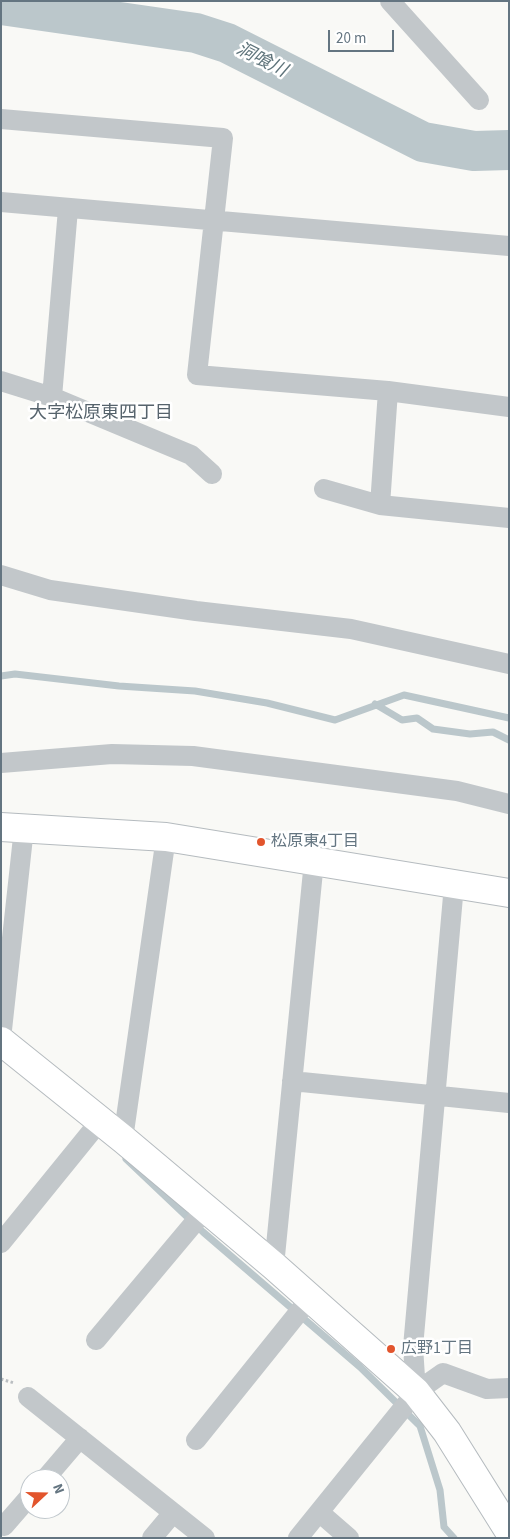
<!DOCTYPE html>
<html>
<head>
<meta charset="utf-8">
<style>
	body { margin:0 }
	#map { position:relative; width:510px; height:1539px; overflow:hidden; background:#f9f9f6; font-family:"Source Sans 3",sans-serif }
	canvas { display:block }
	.frame { position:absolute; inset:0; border:2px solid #647581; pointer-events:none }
	.north { position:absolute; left:20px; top:1469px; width:50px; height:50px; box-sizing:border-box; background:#fff; border:1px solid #c1c8cd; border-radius:50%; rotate:69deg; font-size:14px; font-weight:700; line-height:20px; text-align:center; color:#647581 }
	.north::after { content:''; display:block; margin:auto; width:18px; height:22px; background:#e2552d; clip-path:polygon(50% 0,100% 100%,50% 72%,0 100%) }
	.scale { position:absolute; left:328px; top:30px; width:66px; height:22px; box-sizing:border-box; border:2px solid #647581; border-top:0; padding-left:6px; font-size:15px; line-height:18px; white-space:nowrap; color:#647581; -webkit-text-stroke:4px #fff; paint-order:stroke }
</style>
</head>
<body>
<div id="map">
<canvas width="510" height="1539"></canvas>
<div class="frame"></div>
<div class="north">N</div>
<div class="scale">20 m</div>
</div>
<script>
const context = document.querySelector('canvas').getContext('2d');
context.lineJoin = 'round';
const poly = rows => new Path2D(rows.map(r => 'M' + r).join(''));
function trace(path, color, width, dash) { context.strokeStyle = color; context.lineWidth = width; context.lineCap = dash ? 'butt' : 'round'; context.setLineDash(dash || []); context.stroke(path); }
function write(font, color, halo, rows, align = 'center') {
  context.font = font + ' "Source Sans 3","Noto Sans JP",sans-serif'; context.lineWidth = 5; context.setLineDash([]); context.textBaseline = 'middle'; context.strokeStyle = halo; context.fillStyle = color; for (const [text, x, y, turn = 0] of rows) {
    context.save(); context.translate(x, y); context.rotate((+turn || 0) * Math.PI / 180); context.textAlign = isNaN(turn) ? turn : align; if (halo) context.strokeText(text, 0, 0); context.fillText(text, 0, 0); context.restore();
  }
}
trace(poly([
	[1,676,15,674,119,686,195,691,267,703,335,720,404,695,509,718],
	[375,704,402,720,417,718,433,729,470,734,493,732,509,740],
	[126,1159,203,1232,360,1367,420,1426,440,1490,444,1527,454,1538]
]), '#bbc7cb', 7);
trace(poly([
	[1,5,196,33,227,43,423,142,474,151,509,150]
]), '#bbc7cb', 40);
const secondary = poly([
	[1,827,166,837,509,893],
	[1,1041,123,1139,274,1266,416,1392,447,1432,509,1531]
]);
trace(secondary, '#b5bbbf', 30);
trace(poly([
	[1,1379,14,1383]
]), '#babec1', 3, [2.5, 2.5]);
trace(poly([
	[390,1,479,100],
	[1,119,223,138,197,375,388,391,509,407],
	[1,202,509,246],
	[1,381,52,397,191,455,212,474],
	[52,397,68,209],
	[324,489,380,505,509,518],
	[380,505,388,391],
	[1,575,50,590,196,611,351,629,509,664],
	[1,763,112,754,193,756,457,791,509,804],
	[1,1039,24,828],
	[292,1081,509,1103],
	[123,1139,166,837],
	[1,1243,100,1121],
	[274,1266,314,861],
	[96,1340,205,1210],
	[416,1392,413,1347,454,885],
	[28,1397,205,1538],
	[196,1440,311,1297],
	[45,1479,80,1438],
	[319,1512,349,1538],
	[4,1526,30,1496],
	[152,1538,173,1513],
	[298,1538,416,1392,443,1373,487,1389,509,1388]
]), '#c2c7ca', 20);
trace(secondary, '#fff', 28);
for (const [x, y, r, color] of [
	[261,842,5,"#e2552d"],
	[391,1349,5,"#e2552d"]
]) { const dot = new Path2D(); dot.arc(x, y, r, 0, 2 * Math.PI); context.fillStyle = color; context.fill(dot); trace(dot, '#fff', 2); }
write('16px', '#647581', '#fff', [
	["松原東4丁目",271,842],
	["広野1丁目",401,1349]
], 'left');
write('italic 18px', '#5f747b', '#fff', [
	["洞喰川",261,61,27]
]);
write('18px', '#56636c', '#fff', [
	["大字松原東四丁目",101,414]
]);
</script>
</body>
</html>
